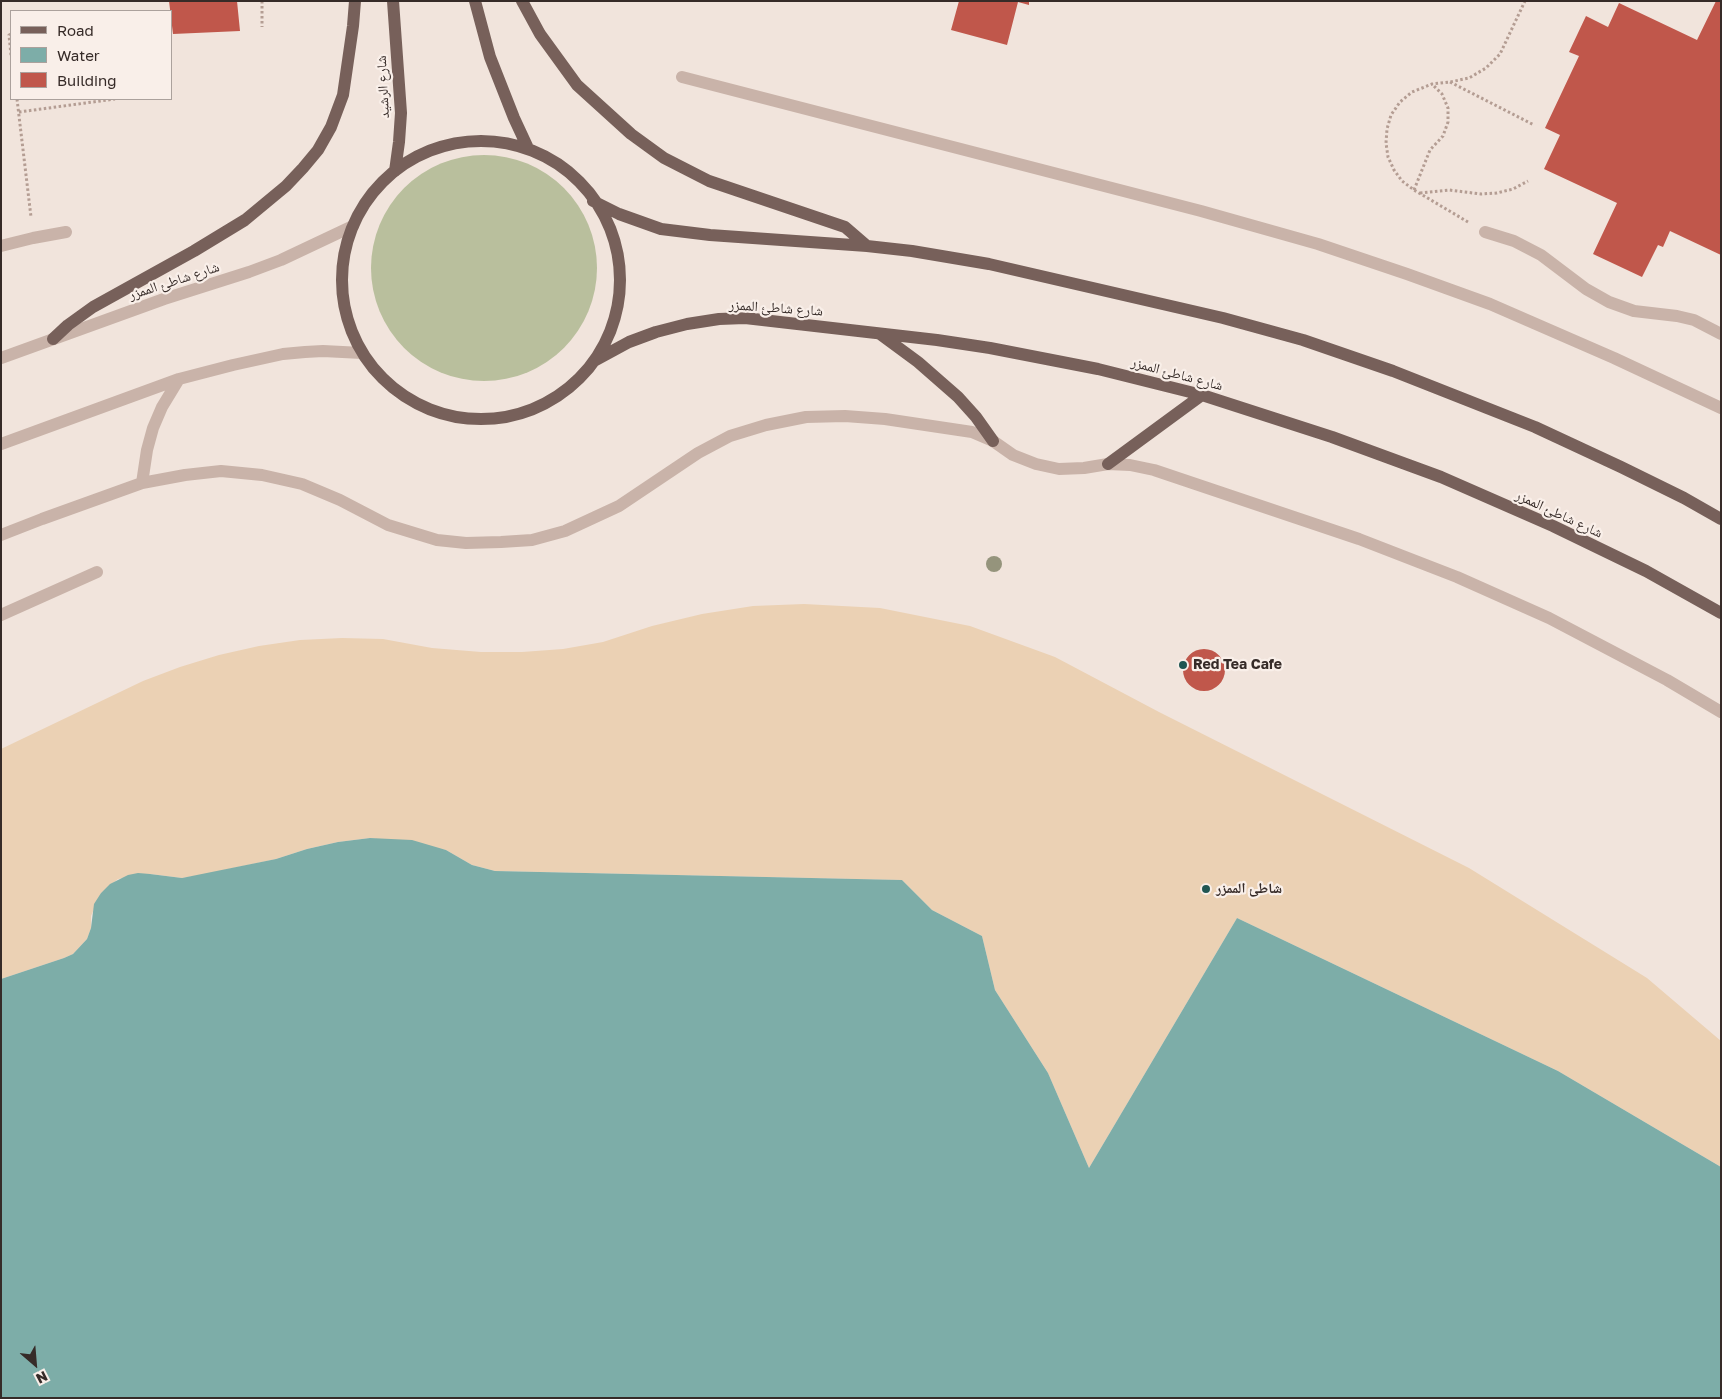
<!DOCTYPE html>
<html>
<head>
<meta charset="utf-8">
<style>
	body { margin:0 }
	#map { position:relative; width:1722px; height:1399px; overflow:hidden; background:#f1e4dc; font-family:"Golos Text",sans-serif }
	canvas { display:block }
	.frame { position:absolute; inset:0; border:2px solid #362b28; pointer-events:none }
	.legend { position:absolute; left:10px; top:10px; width:162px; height:90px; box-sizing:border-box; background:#f9efe9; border:1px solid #aba19c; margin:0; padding:6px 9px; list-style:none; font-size:15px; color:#362b28 }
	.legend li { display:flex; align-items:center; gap:10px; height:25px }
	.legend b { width:25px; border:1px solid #aba19c }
	.north { position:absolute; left:10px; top:1339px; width:50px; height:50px; -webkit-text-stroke:4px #f9efe9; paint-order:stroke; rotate:153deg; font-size:14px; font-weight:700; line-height:20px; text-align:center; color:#362b28 }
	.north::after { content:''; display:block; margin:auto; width:18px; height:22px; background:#362b28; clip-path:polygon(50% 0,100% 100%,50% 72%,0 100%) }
</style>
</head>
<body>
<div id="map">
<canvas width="1722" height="1399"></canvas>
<div class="frame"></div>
<ul class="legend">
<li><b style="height:6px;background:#77605a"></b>Road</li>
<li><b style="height:14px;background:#7dada8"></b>Water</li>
<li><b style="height:14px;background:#c0574b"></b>Building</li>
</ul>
<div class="north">N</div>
</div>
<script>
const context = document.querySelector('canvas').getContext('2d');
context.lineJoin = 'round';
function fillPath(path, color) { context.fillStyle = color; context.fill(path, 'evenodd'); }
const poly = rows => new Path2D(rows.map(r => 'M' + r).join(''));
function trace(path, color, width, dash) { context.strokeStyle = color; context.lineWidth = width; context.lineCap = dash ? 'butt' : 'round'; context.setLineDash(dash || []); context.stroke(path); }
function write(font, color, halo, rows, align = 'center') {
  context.font = font + ' "Golos Text","Noto Naskh Arabic",sans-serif'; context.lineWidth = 4.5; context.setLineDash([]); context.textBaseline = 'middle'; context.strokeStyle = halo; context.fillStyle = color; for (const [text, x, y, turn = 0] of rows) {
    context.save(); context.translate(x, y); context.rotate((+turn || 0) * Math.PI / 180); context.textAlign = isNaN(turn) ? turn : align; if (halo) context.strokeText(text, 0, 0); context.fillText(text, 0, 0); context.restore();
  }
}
fillPath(poly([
	'371 268a113 113 0 1 1 226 0a113 113 0 1 1-226 0Z'
]), '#b9bf9d');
fillPath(poly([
	[804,604,880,608,970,626,1055,657,1159,712,1469,868,1647,978,1721,1041,1721,1167,1558,1071,1237,918,1089,1168,1048,1073,995,990,982,936,932,910,902,880,495,871,472,865,446,850,370,838,338,842,307,849,276,859,201,875,182,878,150,874,118,879,101,893,91,916,91,928,87,939,73,954,64,958,1,979,1,749,143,681,180,667,219,655,259,646,300,640,342,638,383,639,432,648,481,652,522,652,563,649,603,642,652,626,702,614,753,606]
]), '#ebd1b4');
fillPath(poly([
	[370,838,412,840,446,850,472,865,495,871,902,880,932,910,982,936,995,990,1048,1073,1089,1168,1237,918,1558,1071,1721,1167,1721,1398,1,1398,1,979,64,958,73,954,87,939,91,928,94,904,101,893,110,884,128,875,138,873,150,874,182,878,276,859,307,849,338,842]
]), '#7dada8');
fillPath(poly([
	[169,1,237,1,240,31,173,34],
	[959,1,1029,1,1029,5,1018,2,1007,45,951,30],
	[1716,1,1721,1,1721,255,1670,231,1663,247,1658,245,1642,277,1593,254,1617,203,1544,169,1560,135,1545,128,1579,56,1569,52,1586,16,1608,27,1619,3,1697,40],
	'1183 670a21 21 0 1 1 42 0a21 21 0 1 1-42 0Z'
]), '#c0574b');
trace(poly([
	[262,1,262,27],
	[11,34,9,35,11,55],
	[1450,82,1534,125],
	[17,99,31,217],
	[19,112,115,99],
	[1414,190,1430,150,1443,136,1448,122,1448,108,1442,94,1432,84],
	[1420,193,1449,190,1481,194,1497,193,1513,189,1528,181],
	[1468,222,1414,190,1402,181,1394,170,1388,157,1386,143,1387,129,1391,115,1400,102,1412,92,1432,84,1450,82,1469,78,1486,68,1500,54,1525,1]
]), '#b49d93', 3, [2.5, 2.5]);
trace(poly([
	[682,77,1201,211,1318,244,1407,274,1490,304,1614,358,1721,408],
	[1485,232,1514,241,1541,255,1586,289,1609,302,1634,311,1677,316,1694,320,1721,334],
	[1,246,33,238,66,232],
	[1,358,164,299,249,272,281,260,353,226],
	[1,444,179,379,233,365,283,354,305,352,323,351,362,353],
	[142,483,147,450,153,428,162,407,179,379],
	[1,535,42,519,142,483,185,475,221,471,262,475,302,484,340,500,388,525,437,540,466,543,501,542,532,540,565,531,619,506,698,453,730,436,766,425,806,417,845,416,885,419,972,432,993,441,1013,455,1036,464,1059,469,1084,468,1108,464,1130,465,1154,470,1359,539,1457,577,1549,618,1667,680,1721,712],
	[1,615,97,572]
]), '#c9b3a9', 12);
trace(poly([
	[393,1,401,113,399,142,395,171],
	[475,1,490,57,514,118,527,146],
	[522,1,540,34,577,85,631,134,664,158,709,181,845,227,867,246],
	'342 280a139 139 0 1 1 278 0a139 139 0 1 1-278 0Z',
	[593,201,619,214,661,229,710,235,867,246,912,251,989,264,1223,318,1303,340,1393,371,1535,427,1621,467,1684,498,1721,519],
	[880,334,918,362,958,397,976,417,993,441],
	[53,339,68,325,93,307,194,251,245,220,286,186,303,168,318,150,331,127,343,95,353,26,355,1],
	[594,361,629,342,656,332,687,324,719,319,745,318,937,340,990,348,1098,369,1202,395,1332,437,1441,477,1553,526,1646,571,1721,613],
	[1108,464,1202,395]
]), '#77605a', 12);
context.fillStyle = '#95947c';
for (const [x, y] of [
	[994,564]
]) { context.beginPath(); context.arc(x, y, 8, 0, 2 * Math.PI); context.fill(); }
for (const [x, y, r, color] of [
	[1183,665,5,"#205652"],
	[1206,889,5,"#205652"]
]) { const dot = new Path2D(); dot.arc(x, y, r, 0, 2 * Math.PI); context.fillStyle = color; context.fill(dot); trace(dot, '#f9efe9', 2); }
write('14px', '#362b28', '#f9efe9', [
	["شارع الرشيد",383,87,-93],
	["شارع شاطئ الممزر",174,281,-18],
	["شارع شاطئ الممزر",776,308,4],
	["شارع شاطئ الممزر",1177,374,15],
	["شارع شاطئ الممزر",1559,514,25]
]);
write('bold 14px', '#362b28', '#f9efe9', [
	["Red Tea Cafe",1193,665],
	["شاطئ الممزر",1216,889]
], 'left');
</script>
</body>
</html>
